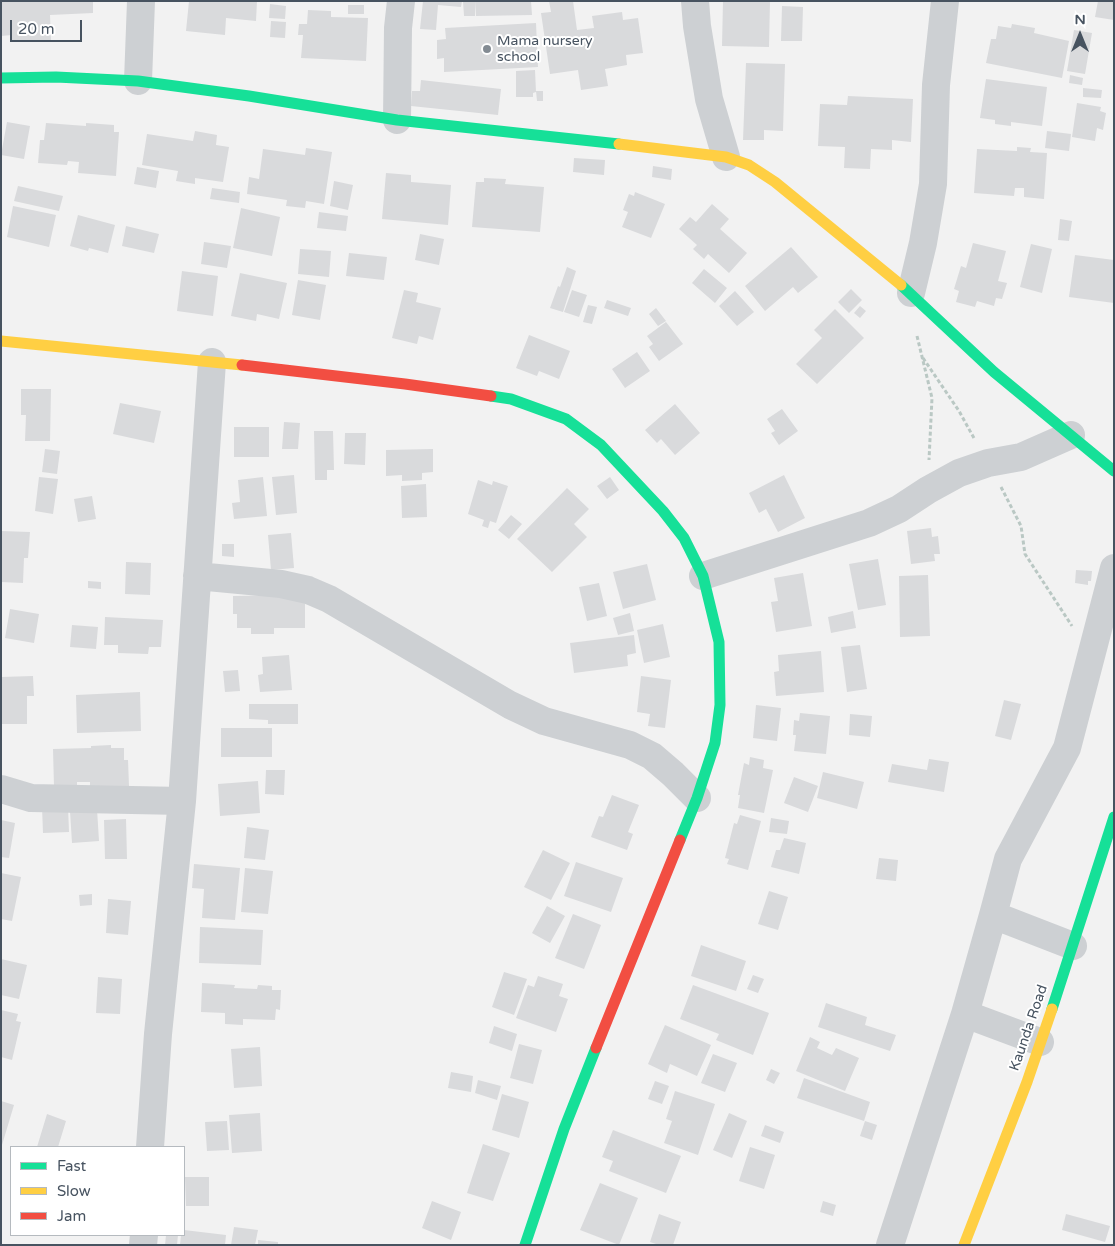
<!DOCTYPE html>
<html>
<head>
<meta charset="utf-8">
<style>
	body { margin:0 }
	#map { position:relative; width:1115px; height:1246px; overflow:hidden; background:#f2f2f2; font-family:"Varela Round",sans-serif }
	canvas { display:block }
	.frame { position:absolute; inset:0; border:2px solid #475360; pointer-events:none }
	.legend { position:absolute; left:10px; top:1146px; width:175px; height:90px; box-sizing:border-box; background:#fff; border:1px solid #b5babf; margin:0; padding:6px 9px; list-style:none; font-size:15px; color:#475360 }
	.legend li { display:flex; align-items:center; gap:10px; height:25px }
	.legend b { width:25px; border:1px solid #b5babf }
	.north { position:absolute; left:1055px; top:10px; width:50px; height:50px; -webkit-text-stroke:4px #fff; paint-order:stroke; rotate:0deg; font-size:14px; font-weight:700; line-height:20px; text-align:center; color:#475360 }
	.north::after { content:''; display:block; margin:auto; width:18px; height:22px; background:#475360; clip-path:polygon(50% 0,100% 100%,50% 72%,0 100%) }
	.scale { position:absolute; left:10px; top:20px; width:72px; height:22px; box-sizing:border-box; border:2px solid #475360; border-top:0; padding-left:6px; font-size:15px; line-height:18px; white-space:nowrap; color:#475360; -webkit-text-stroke:4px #fff; paint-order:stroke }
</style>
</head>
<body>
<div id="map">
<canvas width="1115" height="1246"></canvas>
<div class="frame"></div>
<ul class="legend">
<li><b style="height:6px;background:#16e098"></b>Fast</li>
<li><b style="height:6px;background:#ffcf43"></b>Slow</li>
<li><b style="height:6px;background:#f24e42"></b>Jam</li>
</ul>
<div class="north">N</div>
<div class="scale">20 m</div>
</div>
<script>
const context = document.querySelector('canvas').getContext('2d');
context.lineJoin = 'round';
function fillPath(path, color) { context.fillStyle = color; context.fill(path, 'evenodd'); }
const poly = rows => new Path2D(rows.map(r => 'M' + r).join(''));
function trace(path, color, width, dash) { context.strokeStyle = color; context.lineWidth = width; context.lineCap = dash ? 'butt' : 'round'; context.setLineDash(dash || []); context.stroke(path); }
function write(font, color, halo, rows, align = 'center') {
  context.font = font + ' "Varela Round",sans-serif'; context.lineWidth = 4; context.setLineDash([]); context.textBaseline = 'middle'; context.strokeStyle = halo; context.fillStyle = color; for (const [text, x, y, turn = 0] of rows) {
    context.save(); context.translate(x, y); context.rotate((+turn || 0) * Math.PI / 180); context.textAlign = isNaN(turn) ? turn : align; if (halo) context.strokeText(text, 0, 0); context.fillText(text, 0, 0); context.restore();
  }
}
fillPath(poly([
	[1,1,93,1,93,13,50,15,51,40,12,42,12,35,1,36],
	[189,1,257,1,256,21,226,18,225,35,186,31],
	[423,1,462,1,461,7,438,5,436,30,420,29],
	[463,1,475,1,475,16,464,16],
	[475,1,531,1,532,15,476,16],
	[549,1,573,1,577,30,594,28,592,16,622,12,623,20,638,18,643,53,626,55,627,65,605,69,608,86,581,90,578,70,550,74,541,13,551,12],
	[723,1,770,1,769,47,722,46],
	[1098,1,1114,1,1114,20,1095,17],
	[270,4,286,6,285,19,269,18],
	[348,5,364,5,364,14,348,14],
	[782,6,803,7,802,41,781,41],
	[308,10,331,11,331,17,368,18,366,61,301,58,303,35,298,35,299,24,307,24],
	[271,21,286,22,285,38,270,37],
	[536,23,538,67,444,72,444,58,437,59,437,40,446,39,445,28],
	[1012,24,1035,28,1034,33,1069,41,1062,78,986,63,991,39,996,39,998,26,1011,28],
	[1074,30,1092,33,1085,74,1067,71],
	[746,63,785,64,783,131,764,130,764,140,743,140],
	[535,70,536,92,533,93,533,97,516,97,516,71],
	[1070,75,1083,78,1082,85,1069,83],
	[986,79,1047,87,1042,126,1011,122,1011,126,995,124,995,120,980,118],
	[421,80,501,89,498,115,411,106,412,91,420,91],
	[1083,88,1102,90,1101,98,1083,97],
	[536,91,543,91,543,101,537,101],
	[848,96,913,99,911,142,892,140,892,150,871,149,870,169,844,168,845,147,818,146,820,104,847,105],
	[1077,103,1101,107,1100,111,1106,113,1103,130,1097,128,1095,141,1072,137],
	[7,122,30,126,24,159,1,155],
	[46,123,86,126,86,123,114,125,114,132,119,132,116,176,78,173,79,162,68,161,67,165,38,163,40,140,44,140],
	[195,131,217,135,216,145,229,147,223,182,195,178,195,184,176,181,178,171,142,165,147,134,193,141],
	[1047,131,1071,134,1069,151,1045,148],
	[1017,147,1031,148,1030,152,1047,153,1044,199,1024,197,1024,188,1015,188,1014,196,974,193,977,149,1017,151],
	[306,148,332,152,324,204,306,201,305,208,286,206,287,200,247,194,249,177,259,179,263,149,305,155],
	[574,158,605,160,604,175,573,172],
	[653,166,672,169,671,180,652,177],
	[137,167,159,171,156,188,134,184],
	[386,173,411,175,411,182,451,185,448,225,382,219],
	[484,178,506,179,505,184,544,187,540,232,472,227,476,182,484,182],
	[334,181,353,185,348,210,330,206],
	[18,186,63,196,59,211,14,201],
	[212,188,240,192,239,203,210,199],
	[635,192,665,204,651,238,622,227,628,212,623,210,629,194,634,196],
	[712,204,729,219,720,229,747,253,729,273,708,254,704,259,693,249,697,245,679,229,690,217,696,222],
	[13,206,56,215,49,247,7,237],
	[241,208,280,217,272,256,233,248],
	[319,212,348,216,346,231,317,228],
	[78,215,115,225,108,253,89,248,88,251,70,246],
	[1060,219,1072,221,1069,241,1058,240],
	[126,226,159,234,154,253,122,246],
	[420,234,444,239,439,265,415,260],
	[204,242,231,246,227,268,201,264],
	[973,243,1006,251,998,281,1007,283,1002,299,996,298,994,306,977,301,975,307,956,302,959,291,954,289,961,266,966,268],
	[1031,244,1052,249,1042,293,1020,287],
	[791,247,818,277,798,293,793,287,765,311,745,286],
	[300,249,331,251,329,277,298,274],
	[349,253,387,257,384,280,346,276],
	[1075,255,1114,260,1114,303,1069,297],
	[567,267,576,271,563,312,550,308,558,286,560,287],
	[704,269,727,288,715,303,692,283],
	[182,271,218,276,213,316,177,311],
	[240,273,287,283,279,319,257,314,256,321,231,316],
	[298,280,326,285,320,320,292,315],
	[851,289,862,300,849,313,838,302],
	[404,290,418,293,416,302,441,308,433,340,419,336,417,344,392,338],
	[572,290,587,295,579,317,564,312],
	[735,291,754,312,737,326,719,306],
	[607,300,631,308,628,316,604,308],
	[588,305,597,307,592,324,583,322],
	[860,306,866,311,860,318,854,313],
	[656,308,666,321,658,326,649,314],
	[835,309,864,338,817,384,796,364,822,338,814,330],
	[666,322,683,344,659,361,649,347,653,344,647,336],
	[529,335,570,351,559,379,539,371,537,376,516,368],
	[637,352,650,371,625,388,612,369],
	[21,389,51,389,50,441,25,441,26,415,21,415],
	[120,403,161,411,154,443,113,434],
	[675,404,700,433,675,455,661,439,657,443,645,430],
	[782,409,798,431,779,445,771,433,775,431,767,419],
	[284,422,300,423,298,449,282,449],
	[234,427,269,427,269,457,234,457],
	[314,431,333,431,334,470,327,470,327,480,315,480],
	[345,433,366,433,365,465,344,464],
	[45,449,60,451,57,474,42,472],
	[433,449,433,472,422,473,422,480,402,481,402,475,386,476,386,450],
	[294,475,297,513,276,515,272,477],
	[784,475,805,518,778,532,766,509,759,513,749,493],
	[39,477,58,479,53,514,35,511],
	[263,477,267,516,234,519,232,503,240,502,238,480],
	[610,477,619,490,607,499,597,486],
	[478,480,492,485,493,481,508,486,496,523,490,521,488,528,482,526,484,520,468,514],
	[426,484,427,517,402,518,401,486],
	[567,488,589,509,574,524,587,537,552,572,517,539],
	[92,496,96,519,78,522,74,499],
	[511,515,522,524,509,539,498,530],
	[931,528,932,537,938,536,940,554,934,554,935,561,911,564,907,531],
	[1,531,30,532,28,558,24,558,23,583,1,582],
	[291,533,294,568,271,570,268,535],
	[222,544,234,544,234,557,222,556],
	[878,559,886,605,858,610,849,564],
	[126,562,151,563,150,595,125,594],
	[647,564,656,600,623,609,613,572],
	[1076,570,1092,571,1091,581,1088,581,1088,585,1075,583],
	[803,573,812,626,776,632,771,602,778,601,774,578],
	[928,575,930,636,900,637,899,576],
	[88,581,101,582,101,589,88,588],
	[599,583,607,616,587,621,579,587],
	[289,595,305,599,305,628,274,628,274,634,251,634,251,628,237,628,237,614,233,614,233,596],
	[10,609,39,614,34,643,5,638],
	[853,611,856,628,831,633,828,617],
	[630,613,634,631,618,635,613,618],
	[105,617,163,620,161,647,149,647,148,654,118,653,118,645,104,645],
	[663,624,670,657,644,663,637,630],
	[72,625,98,627,96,649,70,647],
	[634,635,636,653,627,655,628,666,574,673,570,643],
	[860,645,867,689,847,692,841,647],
	[821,651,824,692,776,696,774,672,779,671,778,655],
	[289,655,292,690,260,692,258,675,263,674,262,657],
	[238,670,240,691,225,692,223,671],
	[33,676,34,696,27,696,27,724,1,724,1,677],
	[641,676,671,680,665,728,648,726,650,714,637,712],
	[140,692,141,731,77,733,76,695],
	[1004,700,1021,704,1011,740,995,736],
	[249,704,298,704,298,724,268,724,268,720,249,719],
	[756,705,781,708,777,741,753,738],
	[800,713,830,716,826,754,794,751,796,735,793,735,794,720,799,721],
	[850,714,872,716,870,737,849,735],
	[221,728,272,728,272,757,221,757],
	[111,745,111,748,124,748,124,760,128,760,129,786,90,787,90,782,77,782,77,787,54,787,53,749,91,748,91,746],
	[750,757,764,760,763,768,773,770,764,813,738,808,740,795,738,795,744,763,749,765],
	[929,759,949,762,944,792,888,782,892,764,927,770],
	[266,770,285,770,284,795,265,794],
	[823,772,864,782,857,809,817,798],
	[794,777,818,786,808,812,784,803],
	[258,781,260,813,220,816,218,784],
	[612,795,639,805,628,832,633,834,627,850,591,837,599,816,603,817],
	[68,806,69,832,43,833,42,807],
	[97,809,99,841,72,843,70,811],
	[740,815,761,821,748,870,727,864,729,859,725,858,734,823,737,824],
	[771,818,789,821,787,834,769,832],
	[126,819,127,859,105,859,104,820],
	[1,820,15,823,9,858,1,857],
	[247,827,269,830,265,860,244,858],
	[784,838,806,843,799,874,771,867,776,850,780,850],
	[543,850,570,863,551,900,524,887],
	[879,858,898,860,896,881,876,879],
	[576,862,623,878,611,912,564,896],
	[194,864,240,868,235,920,202,918,204,889,192,888],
	[245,868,273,871,268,914,241,912],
	[1,873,21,877,12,921,1,919],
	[769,891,788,897,778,930,758,924],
	[92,894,92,905,80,906,79,895],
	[108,899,131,901,128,935,106,933],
	[547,906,565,916,550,943,532,933],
	[573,914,601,925,584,969,555,958],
	[200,927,263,930,261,965,199,963],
	[701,945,746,961,736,991,691,976],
	[1,959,27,965,19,999,1,995],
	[504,972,527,979,514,1015,492,1007],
	[753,975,764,979,758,993,747,989],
	[538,976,563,984,559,996,568,999,556,1032,516,1018,528,985,534,987],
	[98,977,122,979,120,1014,96,1013],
	[202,983,235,985,234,988,257,989,258,985,272,986,272,990,281,990,280,1010,276,1009,275,1020,243,1019,243,1025,225,1024,225,1013,201,1012],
	[693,985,769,1013,753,1055,716,1040,719,1034,680,1019],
	[826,1003,867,1017,865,1025,896,1035,890,1051,818,1027],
	[1,1010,18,1014,16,1021,21,1022,12,1060,1,1057],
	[665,1025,711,1045,697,1076,670,1064,667,1073,648,1064],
	[494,1026,517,1034,512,1051,489,1043],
	[810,1037,820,1042,817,1048,832,1055,836,1048,859,1058,845,1091,796,1071],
	[519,1044,542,1050,533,1084,510,1078],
	[260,1047,262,1086,234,1088,231,1049],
	[713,1054,737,1063,725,1092,701,1083],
	[771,1069,780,1073,774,1084,766,1080],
	[451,1072,473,1076,471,1092,448,1088],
	[804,1078,870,1102,864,1121,797,1098],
	[478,1080,501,1086,497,1100,475,1093],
	[655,1081,669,1086,662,1104,648,1099],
	[675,1091,715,1104,698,1155,664,1143,672,1121,666,1119],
	[502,1094,529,1102,519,1138,492,1130],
	[1,1101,14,1105,2,1145,1,1145],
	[260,1113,262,1151,232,1153,229,1115],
	[729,1113,747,1121,732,1158,713,1150],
	[47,1114,66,1121,58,1147,37,1147],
	[227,1121,229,1150,207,1151,205,1122],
	[865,1121,877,1125,872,1140,860,1136],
	[765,1125,784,1132,780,1143,761,1136],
	[613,1130,681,1156,666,1193,609,1171,613,1161,602,1157],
	[483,1144,510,1153,493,1201,467,1193],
	[750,1147,775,1155,764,1189,739,1181],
	[185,1177,209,1177,209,1206,186,1206],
	[600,1183,638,1198,619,1245,580,1230],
	[432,1201,461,1212,451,1240,422,1228],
	[823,1201,836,1205,833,1216,820,1212],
	[659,1214,681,1222,673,1245,659,1245,650,1242],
	[1066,1214,1110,1226,1105,1242,1062,1230],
	[234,1227,258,1230,255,1245,231,1245],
	[184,1230,226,1235,225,1245,180,1245,181,1235,184,1235],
	[166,1235,178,1235,177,1245,165,1245],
	[258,1240,278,1242,278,1245,258,1245]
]), '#d9dadc');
trace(poly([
	[917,336,932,398,929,460],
	[923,358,959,411,975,440],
	[1001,487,1021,526,1025,554,1072,626]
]), '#bac8c4', 3, [4, 2.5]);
trace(poly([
	[695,1,697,26,709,99,726,157],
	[138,81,141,1],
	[397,120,398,28,401,1],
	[911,293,923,243,933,184,936,85,945,1],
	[197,576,281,584,308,590,329,599,510,705,544,721,630,745,652,756,673,774,697,798],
	[703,576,869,523,899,509,928,490,959,473,988,463,1021,457,1071,435],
	[1,789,31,798,182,801],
	[1073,946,993,915,1008,859,1067,748,1114,568],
	[965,1014,1040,1042],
	[150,1147,158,1034,182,801,212,362],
	[143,1245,144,1235],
	[890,1245,965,1014,993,915]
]), '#cdd0d3', 28);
trace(poly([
	[1,78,56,77,138,81,249,96,397,120,619,144],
	[901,285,994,372,1114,471],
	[491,396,511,399,566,419,601,445,663,511,684,538,703,576,719,642,720,705,715,743,697,798,680,840],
	[1052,1009,1114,817],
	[525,1245,564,1129,596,1048]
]), '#16e098', 11);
trace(poly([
	[619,144,726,157,749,165,775,182,901,285],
	[1,341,242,365],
	[964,1245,1027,1082,1052,1009]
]), '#ffcf43', 11);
trace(poly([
	[242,365,405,384,491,396],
	[596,1048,680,840]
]), '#f24e42', 11);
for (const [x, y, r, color] of [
	[487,49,5,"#838b93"]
]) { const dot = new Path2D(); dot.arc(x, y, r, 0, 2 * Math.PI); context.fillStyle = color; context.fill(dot); trace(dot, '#fff', 2); }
write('14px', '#475360', '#fff', [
	["Mama nursery",497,41],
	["school",497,57]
], 'left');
write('14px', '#475360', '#fff', [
	["Kaunda Road",1029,1028,-71]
]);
</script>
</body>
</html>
